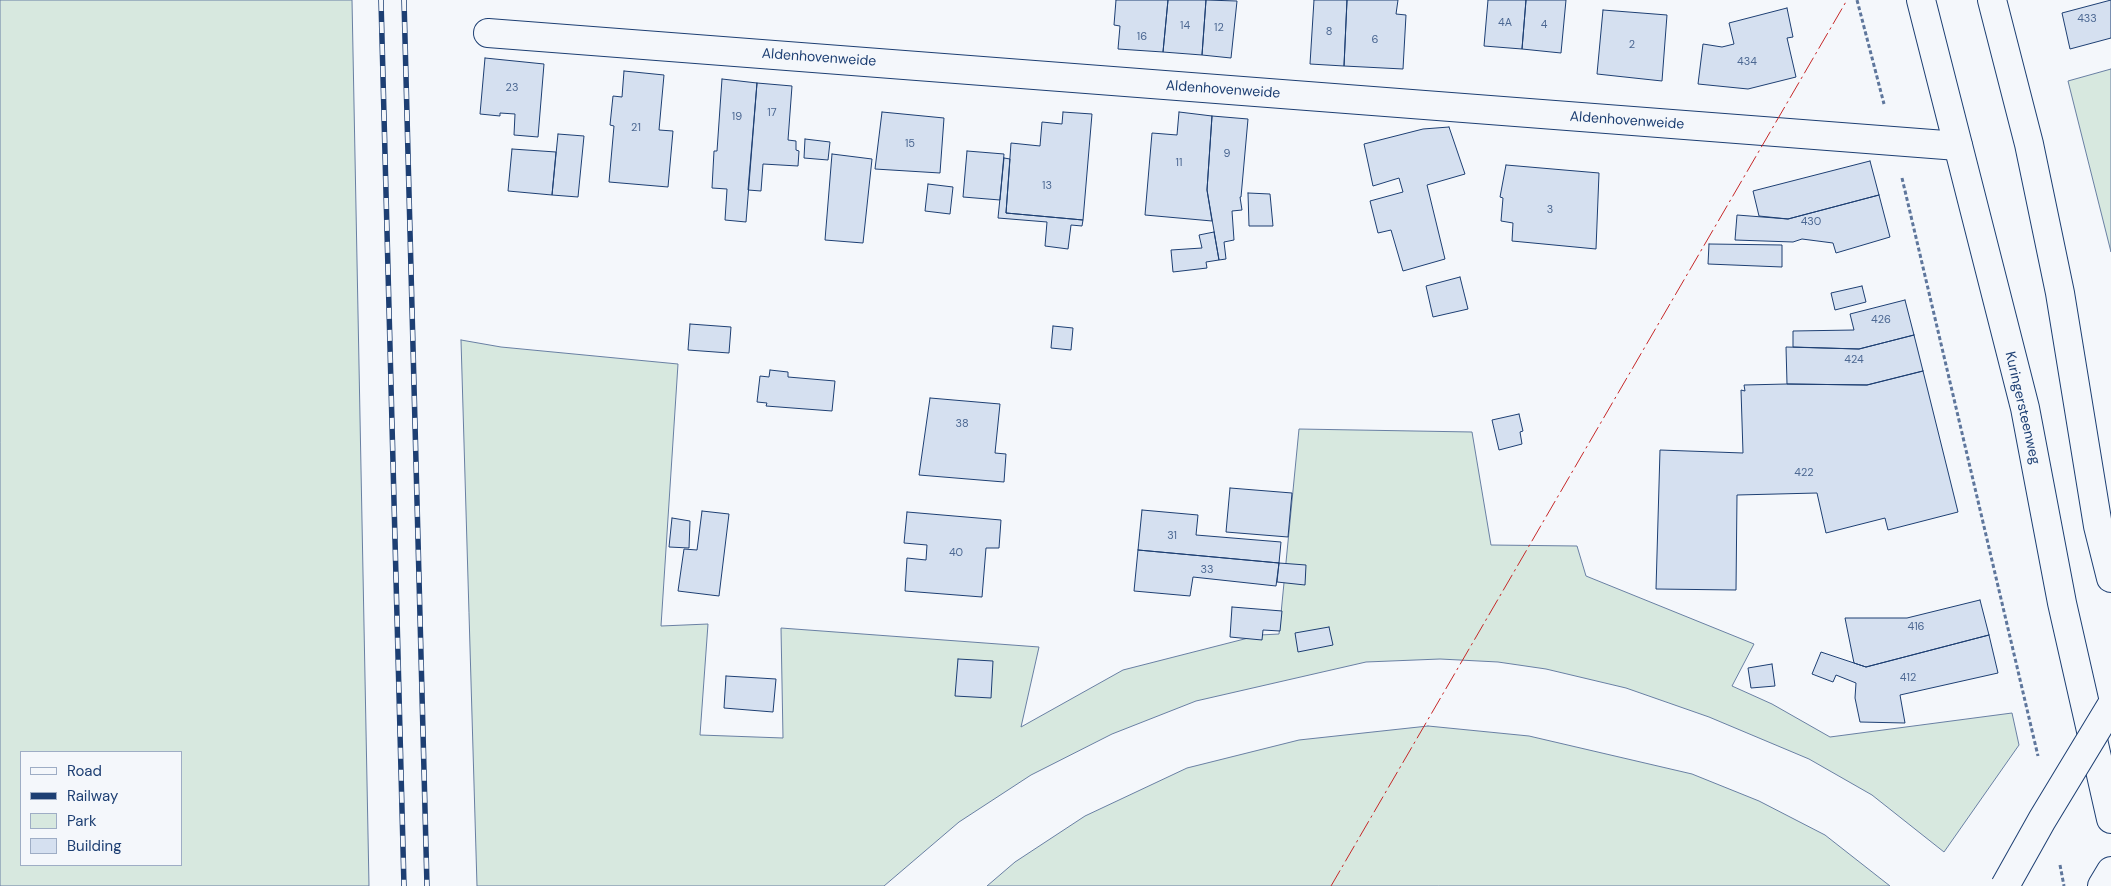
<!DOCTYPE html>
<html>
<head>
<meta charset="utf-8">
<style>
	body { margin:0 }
	#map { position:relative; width:2111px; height:886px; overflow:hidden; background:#f4f7fb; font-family:"DM Sans",sans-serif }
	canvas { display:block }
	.legend { position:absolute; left:20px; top:751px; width:162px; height:115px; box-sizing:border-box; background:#f4f7fb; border:1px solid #9eadc5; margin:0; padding:6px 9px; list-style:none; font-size:15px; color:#1d3f73 }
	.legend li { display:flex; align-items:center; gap:10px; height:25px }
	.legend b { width:25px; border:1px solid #9eadc5 }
</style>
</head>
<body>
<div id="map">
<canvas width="2111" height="886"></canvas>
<ul class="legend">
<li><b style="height:6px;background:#f4f7fb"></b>Road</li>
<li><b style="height:6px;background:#1d3f73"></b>Railway</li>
<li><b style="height:14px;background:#d7e8df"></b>Park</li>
<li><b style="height:14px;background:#d5e0f0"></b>Building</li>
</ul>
</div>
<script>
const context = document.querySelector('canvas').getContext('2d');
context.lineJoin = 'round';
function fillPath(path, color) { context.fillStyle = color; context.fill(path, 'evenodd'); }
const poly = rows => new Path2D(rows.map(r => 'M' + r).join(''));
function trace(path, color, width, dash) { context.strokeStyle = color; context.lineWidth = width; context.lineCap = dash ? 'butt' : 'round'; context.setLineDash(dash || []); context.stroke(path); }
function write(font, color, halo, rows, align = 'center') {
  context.font = font + ' "DM Sans",sans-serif'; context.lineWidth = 4; context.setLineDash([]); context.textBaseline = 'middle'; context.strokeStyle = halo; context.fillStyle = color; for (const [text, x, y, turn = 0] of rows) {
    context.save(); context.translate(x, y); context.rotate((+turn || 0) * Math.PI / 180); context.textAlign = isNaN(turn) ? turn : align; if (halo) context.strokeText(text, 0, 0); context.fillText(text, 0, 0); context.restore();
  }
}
const green = poly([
	[0,0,352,0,369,886,0,886,0,0],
	[21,752,181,752,181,865,21,865,21,752],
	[2111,69,2111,252,2068,81,2111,69],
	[461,340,501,347,678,364,661,626,708,624,700,735,783,738,781,628,1039,647,1021,727,1123,670,1260,635,1279,634,1299,429,1472,432,1491,545,1577,546,1586,576,1754,644,1732,686,1772,704,1830,737,2012,713,2019,745,1944,852,1872,795,1809,759,1709,717,1626,688,1546,669,1498,662,1440,659,1366,662,1196,701,1112,734,1031,775,959,822,884,886,477,886,461,340],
	[1428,726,1529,736,1692,774,1759,801,1825,835,1890,886,987,886,1015,862,1085,816,1187,768,1299,740,1428,726]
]);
fillPath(green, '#d7e8df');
trace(green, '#687fa3', 1);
const building = poly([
	[1116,0,1168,0,1163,52,1118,49,1120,26,1114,25,1116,0],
	[1168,0,1206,0,1202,55,1163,52,1168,0],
	[1206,0,1237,1,1231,58,1202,55,1206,0],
	[1314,0,1347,0,1344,66,1310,64,1314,0],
	[1347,0,1398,0,1396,14,1406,15,1403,69,1344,66,1347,0],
	[1488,0,1526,0,1522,49,1484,46,1488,0],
	[1526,0,1566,0,1561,53,1522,49,1526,0],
	[2111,0,2111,38,2070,49,2062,13,2111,0],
	[1787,8,1793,37,1787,38,1796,77,1748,89,1698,84,1703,44,1722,47,1734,44,1729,23,1787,8],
	[1603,10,1667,15,1662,81,1597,74,1603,10],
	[485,58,544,64,538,137,514,135,515,114,500,113,500,116,480,114,485,58],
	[624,71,664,75,659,130,673,131,668,187,609,182,614,126,610,125,613,96,622,97,624,71],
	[722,79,757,83,746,222,725,220,727,189,712,188,714,151,717,151,722,79],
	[757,83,792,86,788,140,796,141,796,150,799,151,798,166,763,164,761,191,748,190,757,83],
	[882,112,944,118,940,173,875,169,882,112],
	[1063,112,1092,114,1083,220,1006,213,1011,143,1040,146,1042,122,1062,124,1063,112],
	[1179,112,1212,116,1207,190,1212,221,1145,215,1152,133,1177,135,1179,112],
	[1212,116,1248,119,1241,197,1240,197,1242,210,1232,211,1234,240,1224,242,1226,259,1219,260,1207,190,1212,116],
	[1449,127,1465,174,1427,185,1445,259,1403,271,1391,230,1378,233,1370,201,1403,192,1399,178,1373,186,1364,144,1423,129,1449,127],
	[558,134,584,136,578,197,552,195,558,134],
	[805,139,830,142,828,160,804,158,805,139],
	[512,149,556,152,552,195,508,191,512,149],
	[967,151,1004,154,1000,200,963,197,967,151],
	[832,154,872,159,863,243,825,240,832,154],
	[1004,158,1010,159,1006,213,1083,220,1082,226,1071,225,1068,249,1045,246,1047,222,998,218,1004,158],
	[1870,161,1879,195,1788,219,1759,216,1753,191,1870,161],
	[1506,165,1599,173,1596,249,1512,241,1513,223,1501,221,1503,198,1500,197,1506,165],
	[928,184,953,187,950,214,925,211,928,184],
	[1248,193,1270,194,1273,226,1249,226,1248,193],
	[1879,195,1890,237,1836,253,1833,243,1802,239,1793,242,1735,240,1737,215,1788,219,1879,195],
	[1214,232,1219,260,1206,262,1207,268,1173,272,1171,250,1202,248,1199,235,1214,232],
	[1709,244,1782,245,1782,267,1708,264,1709,244],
	[1460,277,1468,309,1433,317,1426,286,1460,277],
	[1862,286,1866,302,1835,310,1831,293,1862,286],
	[1905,300,1914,335,1859,349,1793,347,1793,331,1854,330,1850,314,1905,300],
	[690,324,731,327,729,353,688,350,690,324],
	[1053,326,1073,328,1071,350,1051,348,1053,326],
	[1914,335,1923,371,1867,385,1787,384,1786,347,1859,349,1914,335],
	[770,370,788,372,788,377,835,381,832,411,766,406,767,403,757,402,760,376,769,377,770,370],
	[1923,371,1958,512,1888,530,1885,518,1826,533,1817,493,1737,495,1736,590,1656,589,1660,450,1743,453,1741,390,1745,391,1744,385,1787,384,1867,385,1923,371],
	[930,398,1000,404,995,453,1006,454,1004,482,919,475,930,398],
	[1519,414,1523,431,1520,432,1522,444,1499,450,1492,420,1519,414],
	[1230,488,1292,493,1288,537,1226,532,1230,488],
	[1142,510,1198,515,1196,535,1281,542,1279,563,1138,550,1142,510],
	[702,511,729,514,719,596,678,591,684,549,697,550,702,511],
	[907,512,1001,520,999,548,986,548,982,597,905,591,907,558,926,560,927,545,904,543,907,512],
	[672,518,690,521,689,548,669,547,672,518],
	[1138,550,1279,563,1276,586,1193,577,1190,596,1134,591,1138,550],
	[1279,563,1306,565,1305,585,1277,582,1279,563],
	[1980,600,1989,635,1866,667,1854,663,1845,618,1907,618,1980,600],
	[1232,607,1282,611,1280,631,1263,630,1262,640,1230,637,1232,607],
	[1329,627,1333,645,1298,652,1295,633,1329,627],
	[1989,635,1998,673,1900,695,1905,723,1860,722,1855,698,1856,683,1836,675,1833,682,1812,674,1821,652,1866,667,1989,635],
	[958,659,993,661,991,698,955,696,958,659],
	[1772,664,1775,686,1751,688,1748,668,1772,664],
	[726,676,776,679,773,712,724,708,726,676]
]);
fillPath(building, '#d5e0f0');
trace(building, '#1d3f73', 1);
const street = poly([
	[488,33,1958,146]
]);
const primary = poly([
	[1921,0,2025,408,2062,603,2111,819],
	[1992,0,2029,144,2060,293,2098,526,2111,578]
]);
const highway = poly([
	[2102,886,2111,871]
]);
trace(street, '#1d3f73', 30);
trace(primary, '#1d3f73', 30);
trace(highway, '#1d3f73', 30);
trace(poly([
	[1857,0,1884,104],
	[1902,178,2038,756],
	[2060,865,2064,886]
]), '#5e769c', 3, [4, 2.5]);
trace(street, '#f4f7fb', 28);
trace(primary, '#f4f7fb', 28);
trace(highway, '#f4f7fb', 28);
const rail = poly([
	[381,0,404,886],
	[404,0,427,886]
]);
trace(rail, '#1d3f73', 5.5);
trace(rail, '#f4f7fb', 4, [11]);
const highwayBridge = poly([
	[2005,886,2042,820,2111,706]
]);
trace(highwayBridge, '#1d3f73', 30, []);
trace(highwayBridge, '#f4f7fb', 28);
trace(poly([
	[1331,886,1847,0]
]), '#c62828', 1, [18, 4, 2.5, 4]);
write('11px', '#4b6792', null, [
	["433",2087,19],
	["4A",1505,23],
	["4",1544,25],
	["14",1185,26],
	["12",1219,28],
	["8",1329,32],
	["16",1142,37],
	["6",1375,40],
	["2",1632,45],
	["434",1747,62],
	["23",512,88],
	["17",772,113],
	["19",737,117],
	["21",636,128],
	["15",910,144],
	["9",1227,154],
	["11",1179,163],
	["13",1047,186],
	["3",1550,210],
	["430",1811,222],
	["426",1881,320],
	["424",1854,360],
	["38",962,424],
	["422",1804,473],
	["31",1172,536],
	["40",956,553],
	["33",1207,570],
	["416",1916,627],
	["412",1908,678]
]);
write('14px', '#1d3f73', '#f4f7fb', [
	["Aldenhovenweide",819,58,4],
	["Aldenhovenweide",1223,90,4],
	["Aldenhovenweide",1627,121,4],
	["Kuringersteenweg",2022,408,77]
]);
</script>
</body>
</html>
